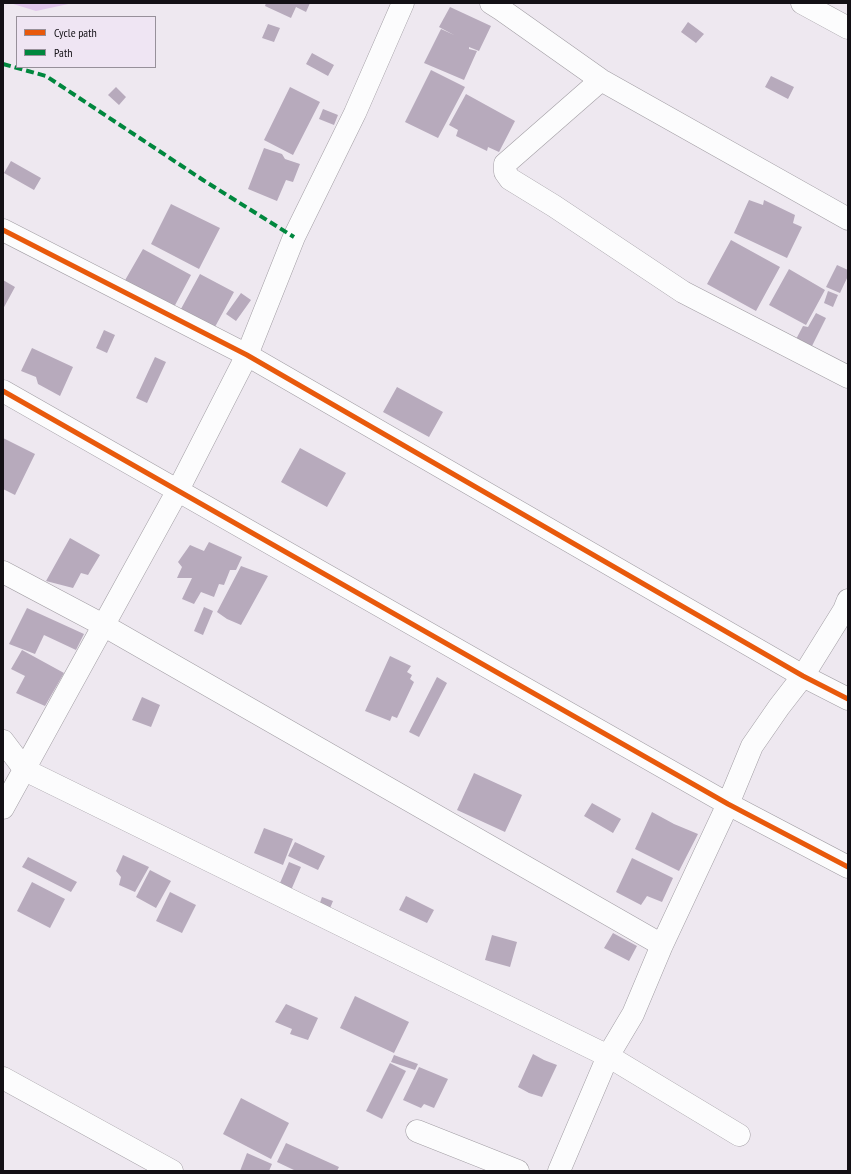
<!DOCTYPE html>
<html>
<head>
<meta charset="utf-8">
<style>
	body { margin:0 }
	#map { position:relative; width:851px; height:1174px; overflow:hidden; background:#eee8f0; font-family:"PT Sans Narrow",sans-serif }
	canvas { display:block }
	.frame { position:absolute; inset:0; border:4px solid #131015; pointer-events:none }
	.legend { position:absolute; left:16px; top:16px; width:140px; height:52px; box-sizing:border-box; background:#efe5f3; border:1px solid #97909a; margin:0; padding:5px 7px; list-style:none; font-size:12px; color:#131015 }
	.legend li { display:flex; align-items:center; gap:8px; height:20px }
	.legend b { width:20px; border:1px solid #97909a }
</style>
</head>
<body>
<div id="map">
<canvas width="851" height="1174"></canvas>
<div class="frame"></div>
<ul class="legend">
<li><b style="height:5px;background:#e8590c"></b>Cycle path</li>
<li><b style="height:5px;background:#00873e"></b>Path</li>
</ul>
</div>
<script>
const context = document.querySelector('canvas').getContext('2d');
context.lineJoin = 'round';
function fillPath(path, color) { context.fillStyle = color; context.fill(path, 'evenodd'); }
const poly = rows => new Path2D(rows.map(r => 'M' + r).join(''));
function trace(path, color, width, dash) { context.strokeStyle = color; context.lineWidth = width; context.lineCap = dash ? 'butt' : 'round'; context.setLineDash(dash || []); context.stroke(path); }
fillPath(poly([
	[10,3,73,3,36,11]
]), '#e1c7ec');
fillPath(poly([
	[266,3,310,3,306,12,296,7,291,18,265,6],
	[450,7,491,26,479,51,469,47,469,49,477,51,464,80,424,63,441,29,454,35,439,27],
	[688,22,704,34,696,43,681,32],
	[268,24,280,28,274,42,262,38],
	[312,53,334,65,328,76,306,64],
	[431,70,465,87,438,138,405,122],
	[771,76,794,87,788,99,765,87],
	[116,87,126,97,119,105,108,95],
	[290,87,320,102,293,155,264,140],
	[466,94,515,121,499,152,488,147,487,151,456,136,458,130,449,125],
	[323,109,338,115,334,125,319,119],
	[264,148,282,154,285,159,300,164,293,182,286,180,277,201,248,189],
	[11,161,41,178,34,190,4,173],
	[749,200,763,205,764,200,795,215,793,223,802,227,787,258,734,233],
	[171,204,220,228,199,269,151,244],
	[731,240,780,267,756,311,707,284],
	[143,249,191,275,173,309,124,282],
	[837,265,848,270,848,276,840,293,826,287],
	[789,269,825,290,806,325,769,305],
	[200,274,234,292,210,336,176,318],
	[3,280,15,287,3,309],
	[828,291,838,295,833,307,824,303],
	[241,293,251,300,236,321,226,314],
	[816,313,826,318,810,350,794,343,803,326,808,327],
	[104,330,115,335,107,353,96,348],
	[32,348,73,367,60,396,38,384,36,377,21,371],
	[155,357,166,362,147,403,136,398],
	[397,387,443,412,429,437,383,412],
	[3,438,35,454,15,495,3,489],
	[300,448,346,473,327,507,281,482],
	[70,538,100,555,88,575,81,573,73,588,46,581],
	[209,542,242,557,236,570,230,570,224,585,219,584,214,597,201,592,194,604,182,599,192,578,177,578,182,567,178,562,190,545,204,551],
	[241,566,268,576,241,625,227,619,217,612],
	[204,607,213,611,203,635,194,631],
	[27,608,84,634,76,650,44,635,35,654,9,644],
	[22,650,64,673,45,706,16,693,25,676,11,669],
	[390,656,411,666,407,672,412,675,410,679,414,682,397,718,392,716,390,721,365,711],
	[437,677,447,683,419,737,409,732],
	[142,697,160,705,151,727,132,720],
	[474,773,522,795,505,832,457,810],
	[592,803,621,819,613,833,584,816],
	[652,812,674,824,698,834,679,871,635,849],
	[264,828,293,839,283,865,254,853],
	[295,842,325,856,318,870,288,856],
	[123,855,149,867,135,892,119,885,121,877,116,871],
	[28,857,77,882,71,892,22,867],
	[632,858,673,878,662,902,647,896,641,905,616,892],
	[289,862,301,867,289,895,277,890],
	[150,870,171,881,156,908,136,897],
	[32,882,65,899,50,928,17,911],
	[170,892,196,905,182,933,156,921],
	[406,896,434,910,427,923,399,910],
	[322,897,333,901,326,918,316,914],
	[613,933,637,946,629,961,604,948],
	[492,935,517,942,510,967,485,960],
	[355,996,409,1022,394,1053,340,1028],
	[286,1004,318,1018,308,1040,290,1034,292,1029,275,1022],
	[533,1054,544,1060,557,1065,542,1097,529,1093,518,1087],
	[394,1055,418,1064,415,1070,391,1062],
	[390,1063,406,1071,382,1119,366,1111],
	[419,1067,448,1079,434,1108,424,1104,421,1108,403,1100],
	[241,1098,289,1123,271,1159,223,1134],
	[286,1143,339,1167,337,1171,296,1171,277,1162],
	[247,1153,272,1164,269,1171,240,1171]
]), '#b7aabc');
const minor = poly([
	[491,3,502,10,601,80,848,219],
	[802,3,848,28],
	[601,80,505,164,505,172,510,179,554,206,683,292,848,377],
	[3,230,247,355,803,676,848,699],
	[3,391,728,804,848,867],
	[3,572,103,625,662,945],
	[3,741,25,770,608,1056,739,1135],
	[3,808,178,490,247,355,294,237,355,113,403,3],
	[3,1078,172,1171],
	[417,1131,518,1171],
	[559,1171,608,1056,633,1014,662,945,728,804,752,746,779,707,803,676,844,610,848,600]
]);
trace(minor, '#a19da3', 23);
trace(minor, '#fcfcfd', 22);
trace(poly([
	[3,64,46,76,203,180,294,237]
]), '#00873e', 4, [8, 4]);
trace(poly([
	[3,230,247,355,803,676,848,699],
	[3,391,728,804,848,867]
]), '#e8590c', 5);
</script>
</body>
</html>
